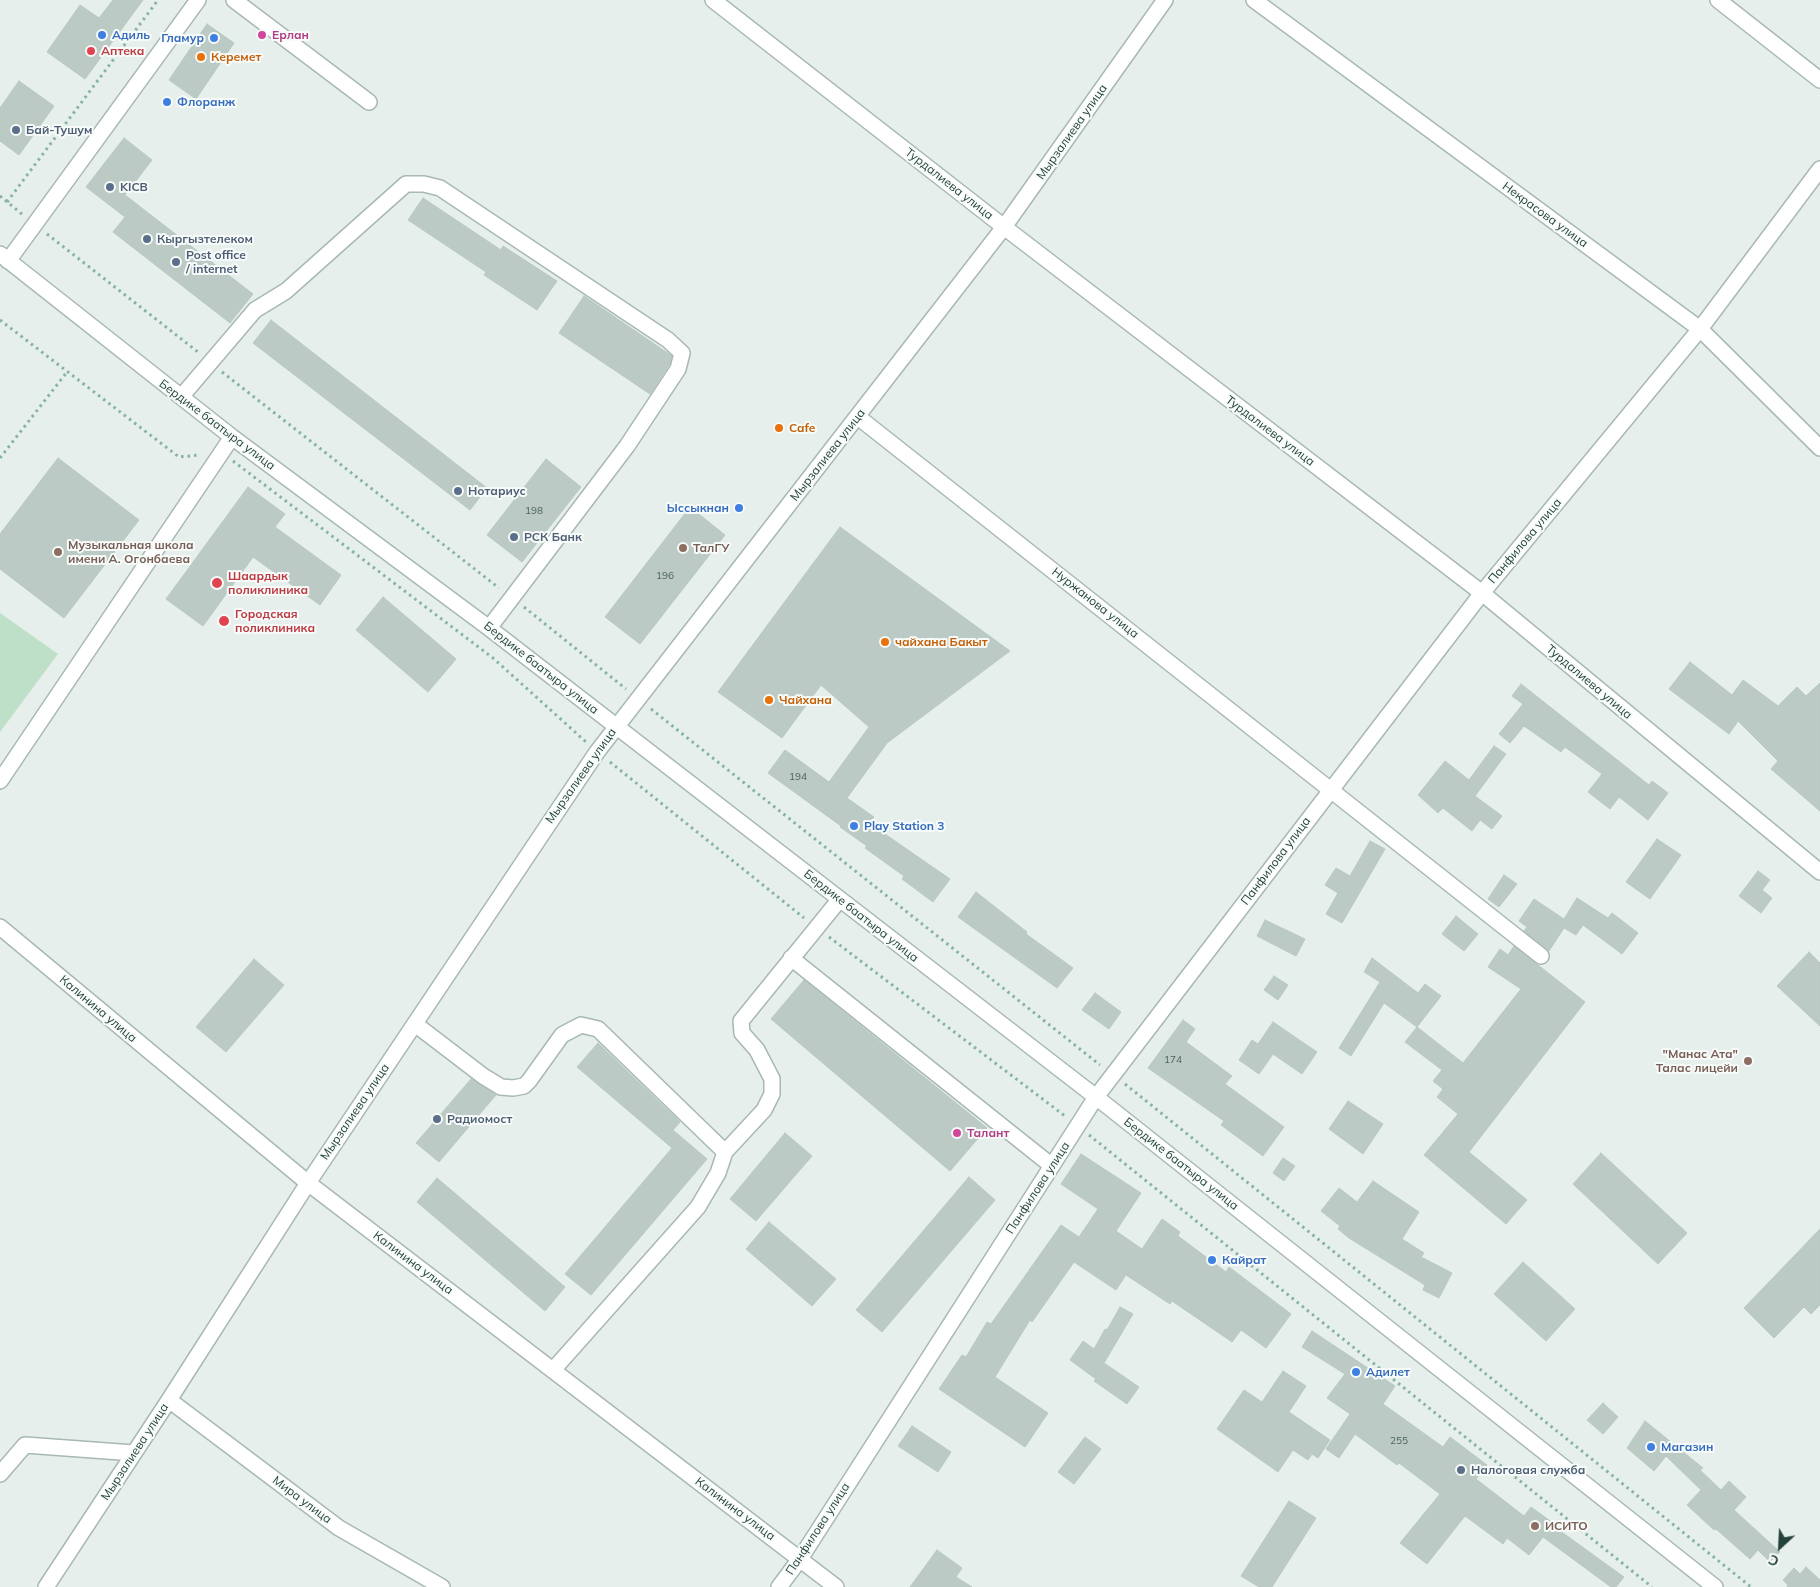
<!DOCTYPE html>
<html>
<head>
<meta charset="utf-8">
<style>
	body { margin:0 }
	#map { position:relative; width:1820px; height:1587px; overflow:hidden; background:#e6efeb; font-family:Mulish,sans-serif }
	canvas { display:block }
	.north { position:absolute; left:1755px; top:1522px; width:50px; height:50px; -webkit-text-stroke:4px #f7fbf9; paint-order:stroke; rotate:205deg; font-size:14px; font-weight:700; line-height:20px; text-align:center; color:#24423a }
	.north::after { content:''; display:block; margin:auto; width:18px; height:22px; background:#24423a; clip-path:polygon(50% 0,100% 100%,50% 72%,0 100%) }
</style>
</head>
<body>
<div id="map">
<canvas width="1820" height="1587"></canvas>
<div class="north">С</div>
</div>
<script>
const context = document.querySelector('canvas').getContext('2d');
context.lineJoin = 'round';
function fillPath(path, color) { context.fillStyle = color; context.fill(path, 'evenodd'); }
const poly = rows => new Path2D(rows.map(r => 'M' + r).join(''));
function trace(path, color, width, dash) { context.strokeStyle = color; context.lineWidth = width; context.lineCap = dash ? 'butt' : 'round'; context.setLineDash(dash || []); context.stroke(path); }
function write(font, color, halo, rows, align = 'center') {
  context.font = font + ' Mulish,sans-serif'; context.lineWidth = 4; context.setLineDash([]); context.textBaseline = 'middle'; context.strokeStyle = halo; context.fillStyle = color; for (const [text, x, y, turn = 0] of rows) {
    context.save(); context.translate(x, y); context.rotate((+turn || 0) * Math.PI / 180); context.textAlign = isNaN(turn) ? turn : align; if (halo) context.strokeText(text, 0, 0); context.fillText(text, 0, 0); context.restore();
  }
}
fillPath(poly([
	[0,613,58,654,0,732]
]), '#bfe0c8');
const building = poly([
	[113,0,143,0,85,79,47,52,80,5,99,18,113,0],
	[207,24,234,43,196,99,169,80,207,24],
	[19,81,54,106,19,155,0,141,0,108,19,81],
	[124,138,152,160,125,195,253,294,230,323,113,232,125,217,86,187,124,138],
	[423,198,501,250,503,246,557,281,537,310,484,275,486,272,408,220,423,198],
	[584,296,672,356,669,365,650,394,559,333,584,296],
	[271,320,487,488,470,510,253,343,271,320],
	[58,458,139,520,64,618,0,569,0,534,58,458],
	[546,459,581,487,522,562,487,535,546,459],
	[248,487,285,514,275,527,341,575,320,605,253,557,203,626,166,599,248,487],
	[690,507,725,535,640,644,605,617,690,507],
	[840,527,1010,651,887,743,847,798,874,817,869,823,950,879,933,902,902,879,904,876,865,848,867,846,840,827,841,826,768,773,785,750,829,782,869,727,821,685,782,738,718,692,840,527],
	[383,597,456,659,428,692,356,630,383,597],
	[1690,662,1732,695,1743,680,1778,706,1797,687,1806,696,1820,683,1820,811,1771,769,1778,761,1738,721,1729,734,1669,689,1690,662],
	[1521,684,1649,785,1652,781,1668,793,1648,820,1619,797,1610,809,1588,792,1602,774,1565,747,1561,752,1524,726,1510,743,1499,734,1523,704,1512,696,1521,684],
	[1494,746,1506,754,1475,796,1502,816,1492,829,1480,820,1472,831,1443,808,1438,813,1418,795,1445,761,1469,780,1494,746],
	[1657,839,1681,855,1650,899,1626,882,1657,839],
	[1370,841,1385,849,1342,923,1326,914,1338,893,1325,885,1336,868,1350,876,1370,841],
	[1758,871,1770,880,1762,890,1772,898,1761,913,1739,896,1758,871],
	[1504,875,1517,884,1499,907,1488,899,1504,875],
	[976,892,1027,932,1026,934,1073,968,1057,988,958,917,976,892],
	[1577,898,1608,918,1612,913,1638,933,1622,954,1583,925,1576,935,1564,928,1549,951,1524,931,1527,927,1519,921,1534,899,1564,919,1577,898],
	[1456,916,1478,934,1464,951,1442,934,1456,916],
	[1265,920,1305,939,1296,956,1257,936,1265,920],
	[1514,946,1585,1002,1469,1152,1527,1200,1506,1224,1424,1155,1458,1114,1437,1097,1443,1089,1433,1081,1442,1070,1405,1042,1417,1027,1463,1063,1521,989,1488,967,1500,949,1508,955,1514,946],
	[1809,952,1820,963,1820,1026,1777,986,1809,952],
	[1372,958,1418,993,1425,984,1441,996,1417,1027,1384,1003,1351,1056,1339,1048,1380,982,1364,972,1372,958],
	[254,959,284,985,226,1052,196,1027,254,959],
	[1274,976,1288,985,1278,1000,1264,990,1274,976],
	[804,980,987,1128,950,1171,771,1019,804,980],
	[1095,993,1121,1012,1109,1029,1082,1010,1095,993],
	[1183,1020,1195,1029,1186,1042,1232,1076,1225,1084,1284,1127,1263,1156,1221,1125,1224,1121,1148,1068,1183,1020],
	[1273,1022,1317,1052,1302,1074,1273,1054,1259,1074,1239,1060,1252,1040,1258,1044,1273,1022],
	[598,1043,680,1122,673,1130,707,1159,591,1295,565,1274,672,1148,577,1067,598,1043],
	[471,1079,496,1095,439,1162,416,1143,471,1079],
	[1348,1101,1383,1124,1363,1154,1329,1129,1348,1101],
	[785,1133,812,1156,756,1221,730,1199,785,1133],
	[1601,1153,1687,1233,1658,1264,1573,1184,1601,1153],
	[1081,1154,1141,1193,1116,1231,1142,1249,1162,1219,1180,1232,1178,1236,1226,1272,1229,1267,1291,1314,1266,1348,1241,1330,1232,1342,1172,1301,1170,1304,1126,1275,1116,1290,1074,1262,1032,1322,1030,1320,995,1377,1048,1413,1025,1447,939,1389,962,1355,966,1357,987,1322,991,1324,1061,1225,1079,1237,1098,1209,1061,1184,1081,1154],
	[1283,1158,1295,1166,1284,1181,1273,1173,1283,1158],
	[969,1177,995,1200,882,1332,856,1310,969,1177],
	[437,1178,565,1287,545,1311,417,1202,437,1178],
	[1373,1181,1419,1212,1402,1239,1424,1253,1421,1257,1452,1273,1439,1298,1423,1290,1425,1285,1349,1238,1338,1229,1340,1226,1321,1211,1339,1188,1357,1202,1373,1181],
	[769,1222,836,1279,812,1306,746,1249,769,1222],
	[1820,1229,1820,1305,1811,1314,1804,1307,1774,1338,1744,1308,1820,1229],
	[1523,1262,1575,1309,1546,1341,1494,1294,1523,1262],
	[1120,1307,1133,1314,1104,1363,1139,1387,1127,1404,1094,1381,1096,1379,1070,1360,1083,1341,1094,1349,1105,1329,1107,1330,1120,1307],
	[1312,1331,1395,1386,1383,1404,1443,1447,1450,1437,1487,1465,1476,1479,1524,1516,1531,1507,1553,1523,1552,1525,1624,1577,1616,1587,1611,1587,1543,1537,1529,1555,1507,1538,1503,1544,1465,1516,1427,1564,1400,1543,1440,1494,1399,1463,1397,1465,1355,1434,1339,1458,1326,1449,1350,1414,1327,1398,1345,1374,1302,1347,1312,1331],
	[1283,1371,1306,1386,1289,1412,1330,1440,1318,1458,1312,1454,1308,1460,1293,1450,1278,1472,1217,1429,1244,1390,1262,1402,1283,1371],
	[1603,1403,1618,1417,1603,1434,1587,1420,1603,1403],
	[1645,1421,1703,1468,1700,1470,1721,1490,1729,1481,1746,1497,1734,1510,1780,1552,1770,1562,1758,1550,1750,1559,1716,1529,1714,1530,1687,1505,1701,1490,1666,1456,1654,1471,1627,1448,1645,1421],
	[912,1426,951,1452,938,1472,898,1446,912,1426],
	[1085,1437,1101,1449,1074,1484,1058,1472,1085,1437],
	[1289,1501,1316,1518,1272,1587,1259,1587,1241,1576,1289,1501],
	[937,1550,962,1568,956,1577,972,1587,910,1587,937,1550],
	[1806,1567,1820,1580,1820,1587,1787,1587,1788,1585,1783,1580,1794,1568,1800,1574,1806,1567]
]);
fillPath(building, '#bbcac4');
trace(building, '#b8c9c2', 1);
const minor = poly([
	[234,0,369,102],
	[713,0,1004,227,1482,593,1820,872],
	[1254,0,1700,329,1820,448],
	[1718,0,1820,80],
	[0,254,232,437,489,628,1096,1097,1715,1587],
	[8,261,198,0],
	[181,397,255,310,286,291,406,184,424,184,440,188,668,340,682,353,678,369,627,446,489,628],
	[858,417,1541,956],
	[0,781,232,437],
	[0,927,308,1183,836,1587],
	[791,958,1052,1166],
	[415,1024,483,1076,501,1087,513,1088,524,1086,529,1081,562,1035,581,1025,598,1029,725,1152],
	[553,1370,698,1207,718,1173,725,1152,764,1110,772,1094,772,1079,757,1050,742,1033,741,1021,840,899],
	[169,1400,339,1528,442,1587],
	[0,1474,25,1445,134,1453],
	[46,1587,169,1400,308,1183,597,752,1004,227,1165,0],
	[779,1587,800,1559,1096,1097,1482,593,1700,329,1820,169]
]);
trace(minor, '#a8b8b2', 18);
trace(poly([
	[0,196,23,215],
	[7,202,158,0],
	[47,234,198,352],
	[0,320,179,457,200,455],
	[222,372,499,588],
	[0,458,67,372],
	[233,461,493,658,586,742],
	[524,607,626,689],
	[651,709,1100,1065],
	[610,762,804,918],
	[829,937,1065,1116],
	[1125,1084,1751,1587],
	[1089,1135,1652,1587]
]), '#86b3a5', 3, [2.5, 4]);
trace(minor, '#fff', 15);
for (const [x, y, r, color] of [
	[102,35,5,"#3f7fe0"],
	[262,35,5,"#d1479c"],
	[214,38,5,"#3f7fe0"],
	[91,51,5,"#e0444e"],
	[201,57,5,"#e8710a"],
	[167,102,5,"#3f7fe0"],
	[16,130,5,"#5c6f8a"],
	[110,187,5,"#5c6f8a"],
	[147,239,5,"#5c6f8a"],
	[176,262,5,"#5c6f8a"],
	[779,428,5,"#e8710a"],
	[458,491,5,"#5c6f8a"],
	[739,508,5,"#3f7fe0"],
	[514,537,5,"#5c6f8a"],
	[683,548,5,"#8d6e63"],
	[58,552,5,"#8d6e63"],
	[217,583,6,"#e0444e"],
	[224,621,6,"#e0444e"],
	[885,642,5,"#e8710a"],
	[769,700,5,"#e8710a"],
	[854,826,5,"#3f7fe0"],
	[1748,1061,5,"#8d6e63"],
	[437,1119,5,"#5c6f8a"],
	[957,1133,5,"#d1479c"],
	[1212,1260,5,"#3f7fe0"],
	[1356,1372,5,"#3f7fe0"],
	[1651,1447,5,"#3f7fe0"],
	[1461,1470,5,"#5c6f8a"],
	[1535,1526,5,"#8d6e63"]
]) { const dot = new Path2D(); dot.arc(x, y, r, 0, 2 * Math.PI); context.fillStyle = color; context.fill(dot); trace(dot, '#f7fbf9', 2); }
write('10px', '#4a645c', null, [
	["198",534,511],
	["196",665,576],
	["194",798,777],
	["174",1173,1060],
	["255",1399,1441]
]);
write('bold 12px', '#366cbe', '#f7fbf9', [
	["Адиль",112,35],
	["Гламур",204,38,"right"],
	["Флоранж",177,102],
	["Ыссыкнан",729,508,"right"],
	["Play Station 3",864,826],
	["Кайрат",1222,1260],
	["Адилет",1366,1372],
	["Магазин",1661,1447]
], 'left');
write('bold 12px', '#b23c85', '#f7fbf9', [
	["Ерлан",272,35],
	["Талант",967,1133]
], 'left');
write('bold 12px', '#be3a42', '#f7fbf9', [
	["Аптека",101,51],
	["Шаардык",228,576],
	["поликлиника",228,590],
	["Городская",235,614],
	["поликлиника",235,628]
], 'left');
write('bold 12px', '#c56008', '#f7fbf9', [
	["Керемет",211,57],
	["Cafe",789,428],
	["чайхана Бакыт",895,642],
	["Чайхана",779,700]
], 'left');
write('bold 12px', '#4e5e75', '#f7fbf9', [
	["Бай-Тушум",26,130],
	["KICB",120,187],
	["Кыргызтелеком",157,239],
	["Post office",186,255],
	["/ internet",186,269],
	["Нотариус",468,491],
	["РСК Банк",524,537],
	["Радиомост",447,1119],
	["Налоговая служба",1471,1470]
], 'left');
write('12px', '#24423a', '#f7fbf9', [
	["Мырзалиева улица",1072,132,-55],
	["Турдалиева улица",949,184,38],
	["Некрасова улица",1545,215,36],
	["Бердике баатыра улица",217,425,37],
	["Турдалиева улица",1270,431,37],
	["Мырзалиева улица",828,455,-52],
	["Панфилова улица",1525,541,-50],
	["Нуржанова улица",1095,603,38],
	["Бердике баатыра улица",541,668,38],
	["Турдалиева улица",1589,682,40],
	["Мырзалиева улица",581,776,-55],
	["Панфилова улица",1276,861,-53],
	["Бердике баатыра улица",861,916,38],
	["Калинина улица",98,1009,40],
	["Мырзалиева улица",355,1112,-56],
	["Бердике баатыра улица",1181,1164,38],
	["Панфилова улица",1038,1188,-57],
	["Калинина улица",413,1263,37],
	["Мырзалиева улица",135,1452,-57],
	["Мира улица",302,1500,37],
	["Калинина улица",735,1509,37],
	["Панфилова улица",818,1529,-57]
]);
write('bold 12px', '#785e54', '#f7fbf9', [
	["Музыкальная школа",68,545],
	["имени А. Огонбаева",68,559],
	["ТалГУ",693,548],
	["\"Манас Ата\"",1738,1054,"right"],
	["Талас лицейи",1738,1068,"right"],
	["ИСИТО",1545,1526]
], 'left');
</script>
</body>
</html>
